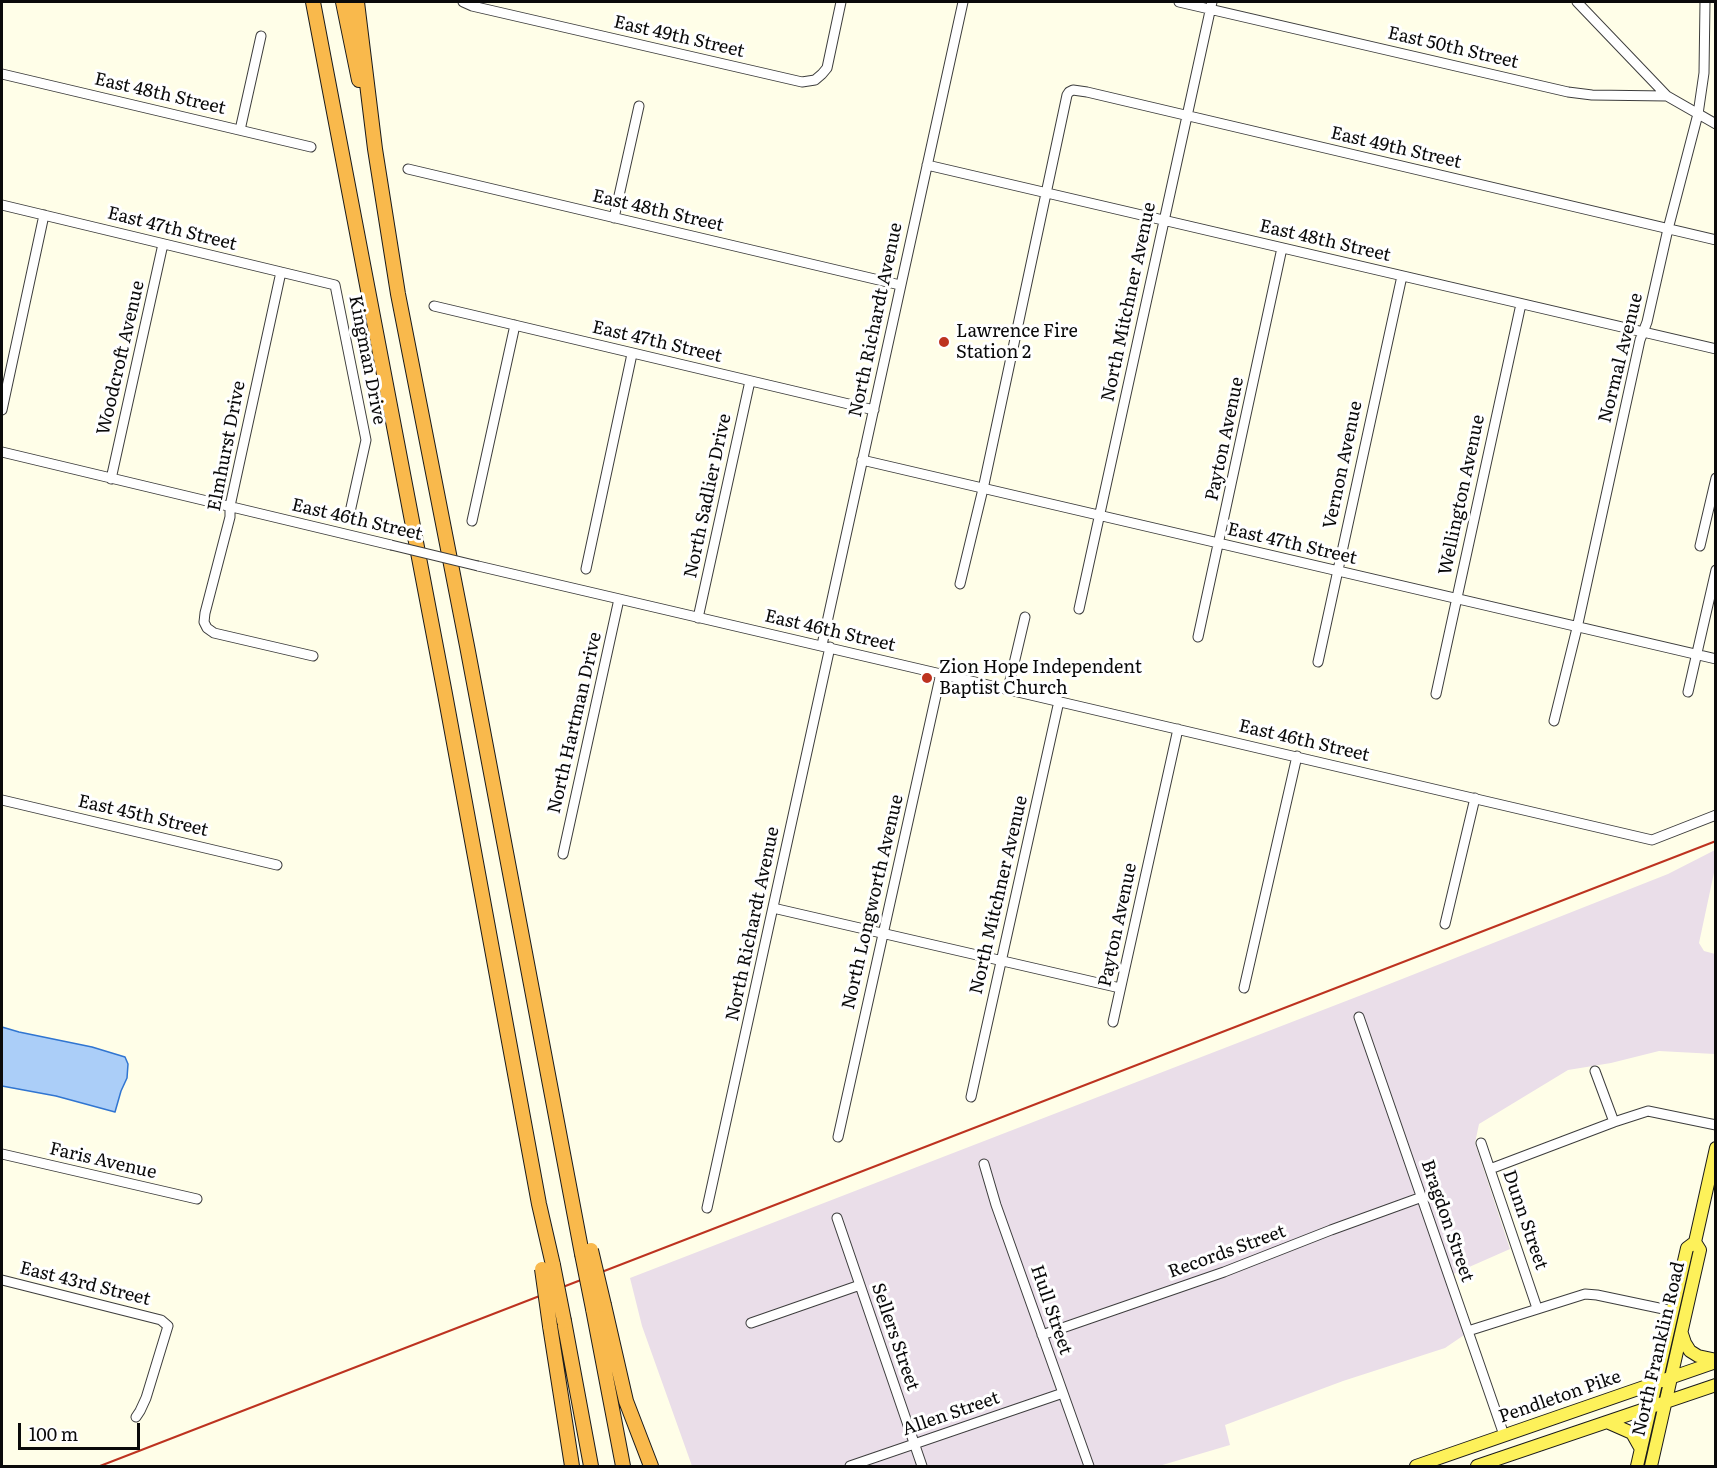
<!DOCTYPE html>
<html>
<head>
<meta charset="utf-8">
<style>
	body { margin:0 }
	#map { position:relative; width:1717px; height:1468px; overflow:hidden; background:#fffee8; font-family:Literata,serif }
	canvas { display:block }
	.frame { position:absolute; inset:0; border:3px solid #0a0a0a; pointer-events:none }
	.scale { position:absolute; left:18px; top:1423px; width:122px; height:27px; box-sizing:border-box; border:3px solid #0a0a0a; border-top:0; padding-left:8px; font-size:18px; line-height:21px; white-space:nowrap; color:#0a0a0a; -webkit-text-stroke:4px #fff; paint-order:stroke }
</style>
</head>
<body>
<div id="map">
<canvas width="1717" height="1468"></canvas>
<div class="frame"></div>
<div class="scale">100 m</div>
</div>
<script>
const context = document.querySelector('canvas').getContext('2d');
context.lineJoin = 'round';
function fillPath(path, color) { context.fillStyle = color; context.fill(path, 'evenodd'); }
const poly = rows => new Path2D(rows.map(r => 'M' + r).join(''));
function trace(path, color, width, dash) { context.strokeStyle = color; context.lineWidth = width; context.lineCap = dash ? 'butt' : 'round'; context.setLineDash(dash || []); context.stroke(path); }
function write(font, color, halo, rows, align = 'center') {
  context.font = font + ' Literata,serif'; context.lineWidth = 6; context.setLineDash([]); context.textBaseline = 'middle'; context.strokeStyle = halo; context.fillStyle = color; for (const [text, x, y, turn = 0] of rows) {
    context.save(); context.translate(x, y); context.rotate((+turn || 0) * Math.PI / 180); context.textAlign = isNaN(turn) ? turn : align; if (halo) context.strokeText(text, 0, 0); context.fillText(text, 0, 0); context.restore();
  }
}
fillPath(poly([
	[1715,850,1715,868,1699,943,1704,951,1715,954,1715,1054,1659,1051,1611,1063,1568,1070,1479,1124,1475,1143,1510,1249,1451,1275,1470,1331,1445,1348,1343,1381,1225,1425,1230,1445,1159,1466,692,1466,642,1326,630,1278,1359,996,1668,874]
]), '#eadee9');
const water = poly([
	[2,1027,19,1032,92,1047,125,1057,128,1064,127,1078,121,1091,115,1112,56,1096,2,1086,2,1027]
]);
fillPath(water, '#abcef8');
trace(water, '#3075d1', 1.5);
const minor = poly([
	[463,2,472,6,802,82,815,80,822,74,827,68,841,2],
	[1179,2,1568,92,1592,95,1667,96,1716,124],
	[1577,2,1667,96],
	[2,74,311,147],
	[240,130,261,36],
	[927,165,1716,349],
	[408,169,900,285],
	[2,205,335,285,366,440,350,512],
	[614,218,639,106],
	[281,272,230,506,230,517,205,613,204,622,207,628,214,633,313,656],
	[434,306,874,410],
	[2,410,44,215],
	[2,452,391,545],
	[862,460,1716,659],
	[111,479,163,244],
	[472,521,515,325],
	[1700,546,1716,478],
	[478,566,1652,840,1716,815],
	[586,569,632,354],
	[960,584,983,489,1067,95,1069,92,1073,90,1087,92,1716,240],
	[1079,609,1212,2],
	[698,618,750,381],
	[1198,637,1282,248],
	[822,645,963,2],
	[1318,662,1402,276],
	[1008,689,1025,617],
	[1688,692,1716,570],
	[1436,694,1521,304],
	[1554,721,1577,628,1640,340,1647,322,1668,229,1698,114,1704,73,1705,2],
	[2,800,277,865],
	[563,854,619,599],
	[773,908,1120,988],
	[1445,924,1475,798],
	[1244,988,1297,756],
	[1359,1017,1504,1435],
	[1113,1022,1178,729],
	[1595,1071,1614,1122],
	[971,1097,1059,701],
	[838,1137,941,673],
	[1481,1143,1537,1308],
	[2,1154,197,1199],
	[984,1164,996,1205,1089,1466],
	[1490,1169,1614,1122,1648,1111,1716,1125],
	[707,1208,830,647],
	[837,1218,922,1466],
	[2,1280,161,1320,168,1326,146,1398,140,1411,136,1417],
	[751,1323,860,1285],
	[1468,1331,1585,1294,1597,1295,1673,1311],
	[1042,1335,1224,1272,1331,1230,1422,1197],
	[850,1466,1063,1393]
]);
const major = poly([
	[1682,1334,1685,1343,1690,1351,1698,1356,1716,1360],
	[1607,1422,1632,1433,1641,1449],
	[1416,1466,1716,1362],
	[1477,1466,1716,1385],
	[1637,1466,1687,1248,1695,1242,1716,1148],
	[1651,1466,1700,1250,1695,1242]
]);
const highway = poly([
	[313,2,445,694,539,1204,553,1265],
	[343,2,359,80],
	[357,2,375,149,398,294,467,646,582,1254],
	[604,1305,626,1401,651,1466],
	[593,1309,623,1466],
	[564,1321,591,1466],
	[550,1326,572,1466]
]);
trace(minor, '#3d3d3d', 11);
trace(major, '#1b1b1b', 14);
trace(highway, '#1b1b1b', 16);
trace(minor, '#fff', 9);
trace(major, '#fdf15a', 12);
trace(highway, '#f9b94c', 14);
trace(poly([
	[100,1466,1716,841]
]), '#bd3320', 2);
const minorBridge = poly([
	[391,545,478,566]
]);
const highwayBridge = poly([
	[591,1250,604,1305],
	[582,1254,593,1309],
	[553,1265,564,1321],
	[542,1269,550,1326]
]);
trace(minorBridge, '#3d3d3d', 11, []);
trace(highwayBridge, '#1b1b1b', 16, []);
trace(minorBridge, '#fff', 9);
trace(highwayBridge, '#f9b94c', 14);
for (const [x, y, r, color] of [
	[944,342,6,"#bd3320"],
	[927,678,6,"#bd3320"]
]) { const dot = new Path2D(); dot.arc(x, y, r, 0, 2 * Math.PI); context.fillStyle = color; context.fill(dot); trace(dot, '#fff', 2); }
write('18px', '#0a0a0a', '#fff', [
	["East 49th Street",679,37,13],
	["East 50th Street",1453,48,13],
	["East 48th Street",160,94,13],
	["East 49th Street",1396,148,13],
	["East 48th Street",658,211,13],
	["East 47th Street",172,229,14],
	["East 48th Street",1325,241,13],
	["North Mitchner Avenue",1129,302,-78],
	["North Richardt Avenue",876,320,-78],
	["East 47th Street",657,342,13],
	["Woodcroft Avenue",121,358,-77],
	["Normal Avenue",1621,358,-76],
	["Kingman Drive",367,360,79],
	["Payton Avenue",1225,439,-78],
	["Elmhurst Drive",227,446,-79],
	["Vernon Avenue",1343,465,-78],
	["Wellington Avenue",1462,495,-78],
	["North Sadlier Drive",708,496,-78],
	["East 46th Street",357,520,13],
	["East 47th Street",1292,544,13],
	["East 46th Street",830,631,13],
	["North Hartman Drive",575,723,-77],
	["East 46th Street",1304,741,13],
	["East 45th Street",143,816,13],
	["North Mitchner Avenue",999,895,-77],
	["North Longworth Avenue",873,902,-77],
	["North Richardt Avenue",753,924,-78],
	["Payton Avenue",1118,925,-78],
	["Faris Avenue",103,1161,13],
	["Dunn Street",1525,1220,71],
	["Bragdon Street",1447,1221,71],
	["Records Street",1227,1252,-20],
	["East 43rd Street",85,1284,14],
	["Hull Street",1051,1310,71],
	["Sellers Street",895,1337,71],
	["North Franklin Road",1659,1349,-77],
	["Pendleton Pike",1560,1397,-19],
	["Allen Street",951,1414,-19]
]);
write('18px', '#0a0a0a', '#fff', [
	["Lawrence Fire",956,332],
	["Station 2",956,353],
	["Zion Hope Independent",939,668],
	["Baptist Church",939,689]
], 'left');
</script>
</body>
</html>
